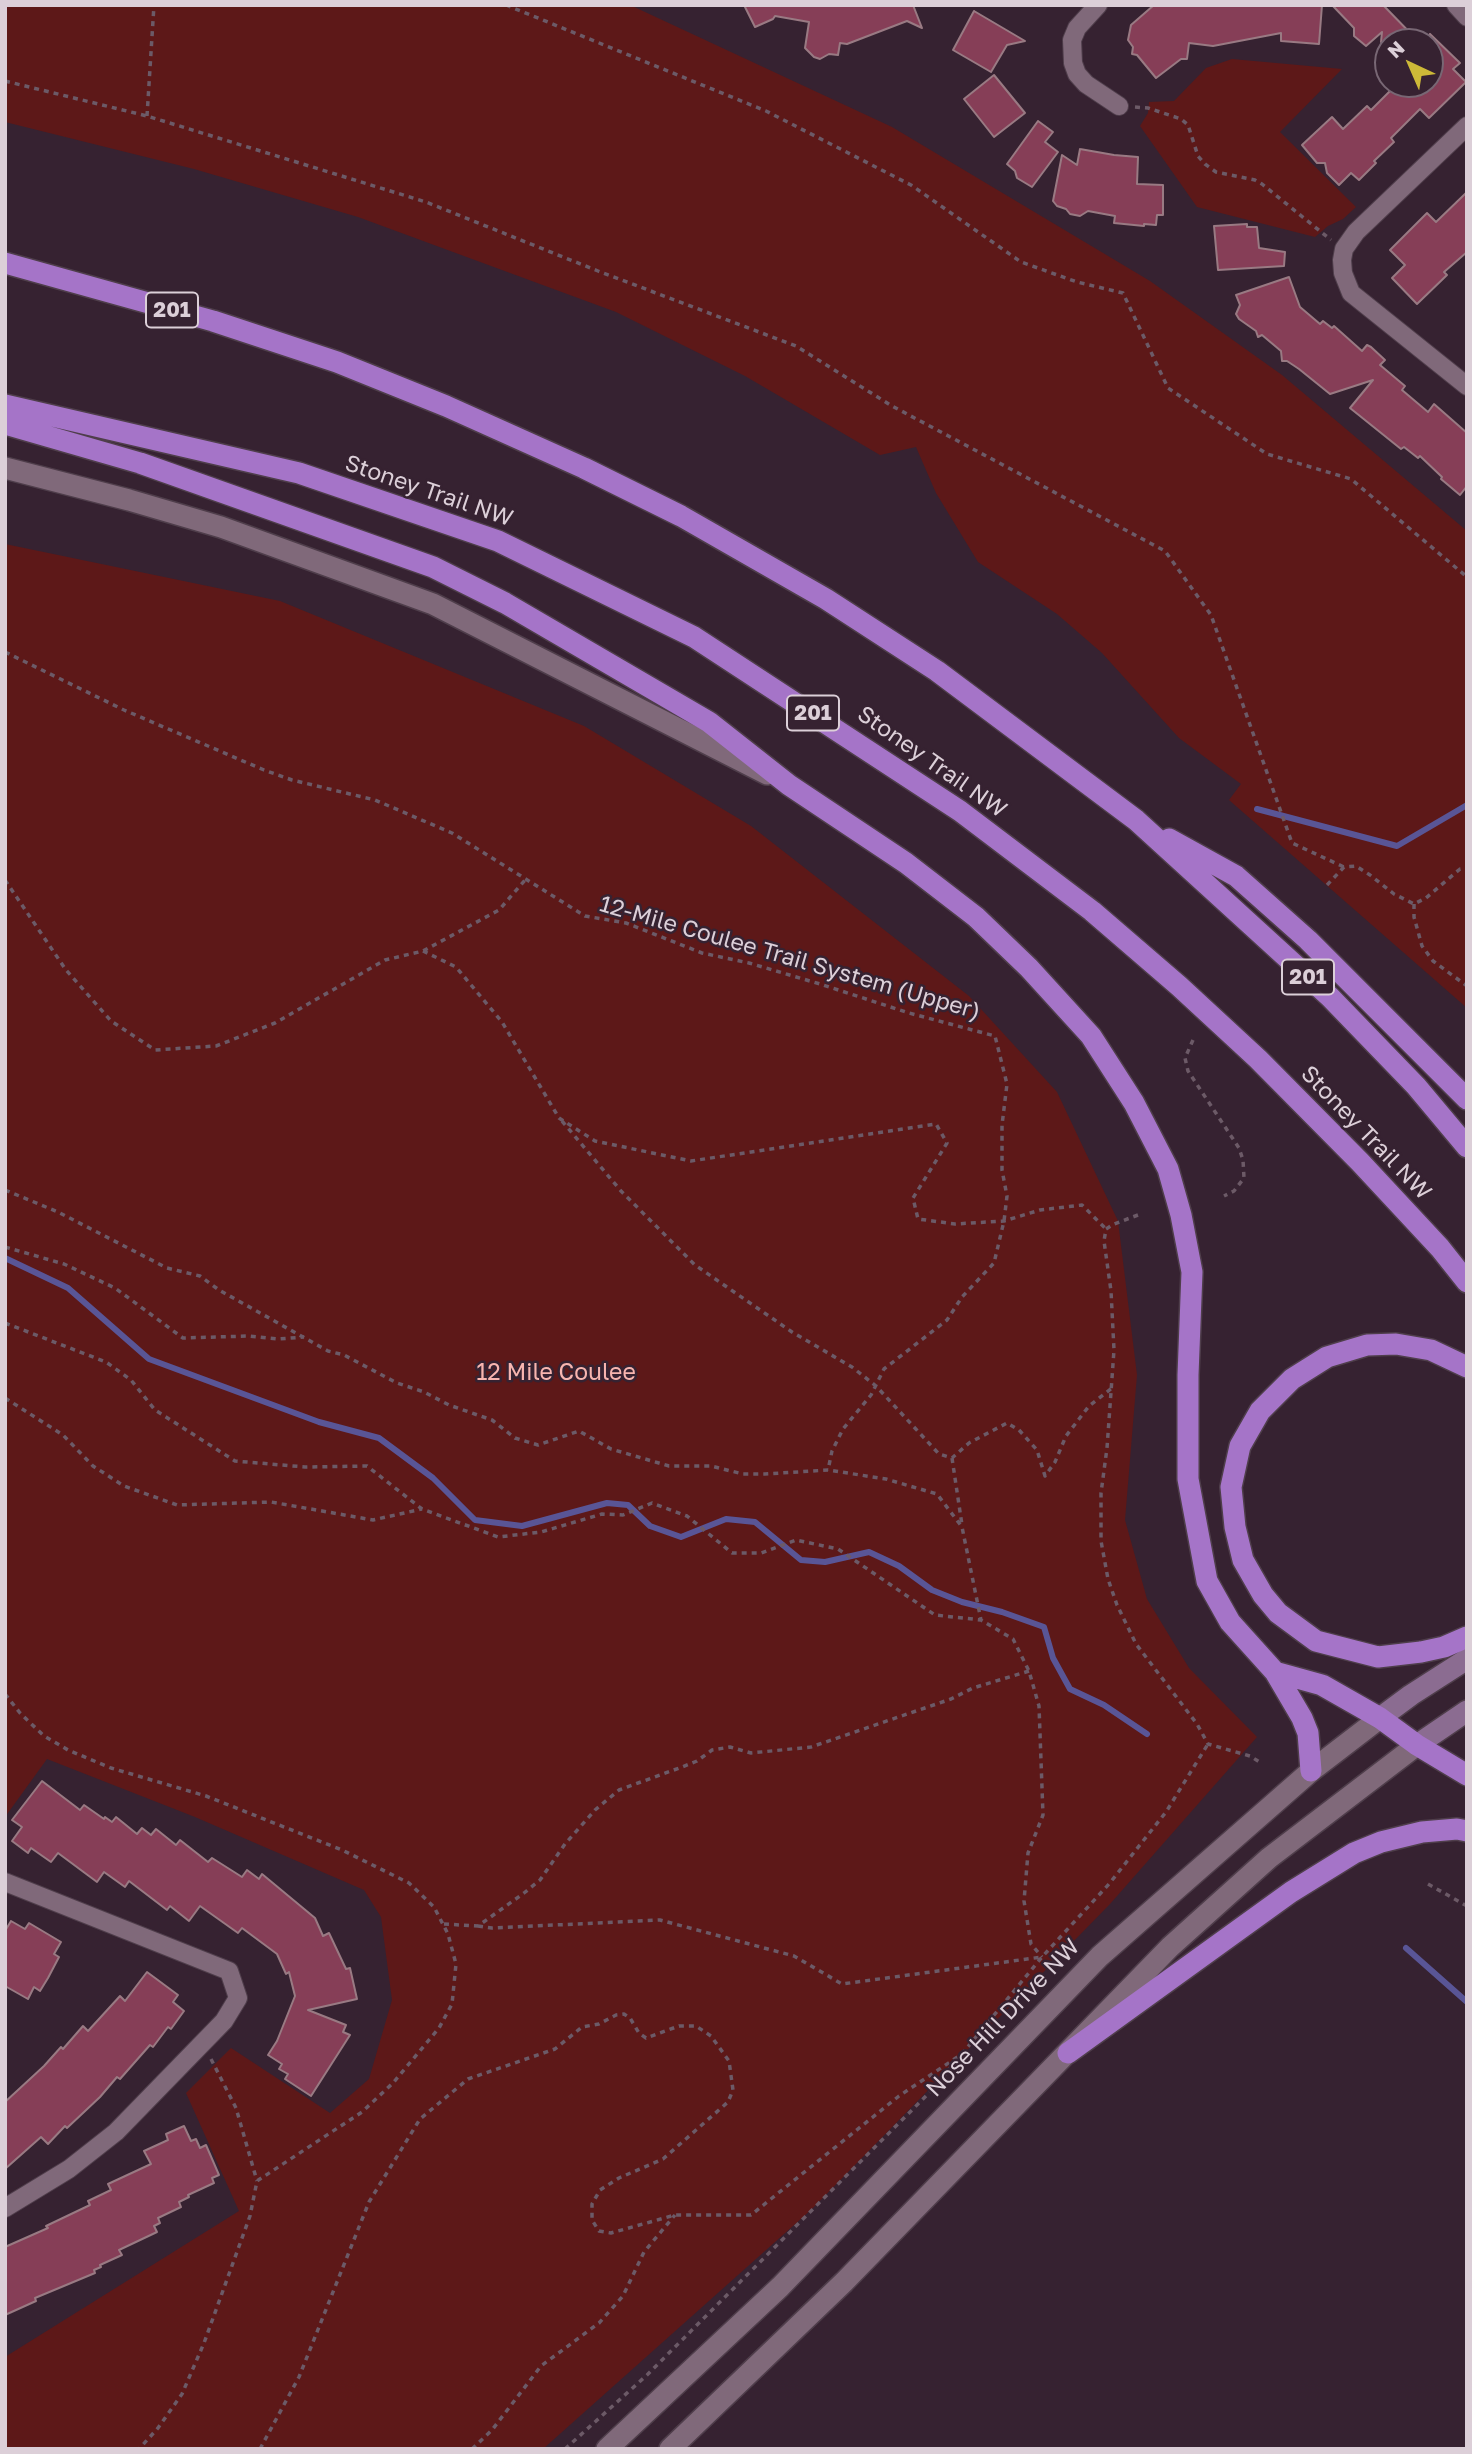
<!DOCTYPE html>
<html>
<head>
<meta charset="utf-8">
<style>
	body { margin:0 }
	#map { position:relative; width:1472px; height:2454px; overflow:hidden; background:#362231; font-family:"Golos Text",sans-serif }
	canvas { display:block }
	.frame { position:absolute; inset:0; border:7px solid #dccfd8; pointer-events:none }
	.north { position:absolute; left:1374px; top:28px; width:70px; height:70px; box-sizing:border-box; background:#362231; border:2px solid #786774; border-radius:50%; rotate:316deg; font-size:19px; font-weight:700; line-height:28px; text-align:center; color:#dccfd8 }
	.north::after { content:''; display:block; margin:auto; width:24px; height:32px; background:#cdb938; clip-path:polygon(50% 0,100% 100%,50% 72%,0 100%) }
</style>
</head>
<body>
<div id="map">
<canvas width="1472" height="2454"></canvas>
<div class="frame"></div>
<div class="north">N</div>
</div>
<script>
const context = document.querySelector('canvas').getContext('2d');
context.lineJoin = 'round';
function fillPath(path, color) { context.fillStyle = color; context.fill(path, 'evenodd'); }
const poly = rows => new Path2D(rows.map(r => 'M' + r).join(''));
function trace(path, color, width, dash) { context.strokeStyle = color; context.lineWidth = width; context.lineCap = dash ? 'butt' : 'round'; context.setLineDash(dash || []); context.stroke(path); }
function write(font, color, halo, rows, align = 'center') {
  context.font = font + ' "Golos Text",sans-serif'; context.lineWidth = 5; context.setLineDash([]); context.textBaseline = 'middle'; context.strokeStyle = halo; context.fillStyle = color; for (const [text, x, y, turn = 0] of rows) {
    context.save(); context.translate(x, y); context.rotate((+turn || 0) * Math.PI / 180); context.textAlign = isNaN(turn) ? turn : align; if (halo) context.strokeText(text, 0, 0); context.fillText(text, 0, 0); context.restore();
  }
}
fillPath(poly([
	[5,5,630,5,892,127,1150,281,1282,375,1467,531,1467,1008,1229,800,1241,784,1179,738,1102,653,1057,614,978,562,936,493,916,447,880,455,745,376,616,312,358,217,194,169,5,122],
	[1232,59,1342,69,1280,132,1356,207,1343,219,1328,226,1315,237,1197,207,1140,126,1148,113,1149,102,1174,101,1206,68],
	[5,544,280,601,584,726,751,826,969,996,1057,1092,1118,1221,1137,1375,1125,1520,1147,1599,1189,1668,1257,1737,1110,1904,812,2209,543,2449,5,2449,5,2357,239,2211,186,2093,231,2048,330,2113,369,2079,392,2000,381,1917,364,1890,195,1817,47,1759,5,1817]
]), '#5d1818');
trace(poly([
	[1257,809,1397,846,1467,805],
	[5,1258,68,1288,149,1359,319,1422,379,1438,433,1478,475,1520,522,1526,607,1503,628,1505,650,1526,681,1537,726,1519,755,1522,801,1560,825,1562,869,1552,899,1566,932,1590,962,1602,1002,1612,1044,1627,1053,1658,1070,1689,1104,1705,1147,1734],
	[1406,1948,1467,2002]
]), '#595596', 6);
const building = poly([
	[744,5,913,5,922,28,907,21,847,44,840,43,838,55,829,54,820,59,814,57,805,48,809,22,775,16,773,19,755,27,744,5],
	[1154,5,1322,5,1319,44,1281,41,1281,33,1213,46,1189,43,1187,59,1181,59,1156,78,1137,55,1132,54,1133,47,1128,40,1131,25,1154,5],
	[1332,5,1383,5,1419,42,1381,42,1382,32,1366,46,1354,36,1354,28,1332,5],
	[974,11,1025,41,1007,45,991,72,953,50,974,11],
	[1430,34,1460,63,1453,69,1466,82,1429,118,1420,109,1391,138,1394,142,1374,161,1376,163,1359,180,1351,173,1339,185,1327,173,1325,163,1317,163,1302,145,1332,117,1343,129,1367,106,1371,110,1397,84,1430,84,1430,34],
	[994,75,1025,113,994,137,964,99,994,75],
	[1038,121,1053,132,1045,142,1058,152,1032,187,1017,178,1015,171,1007,164,1038,121],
	[1080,149,1114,155,1138,157,1137,184,1163,185,1163,215,1157,215,1156,225,1144,224,1144,226,1114,223,1115,216,1088,211,1080,216,1070,214,1066,209,1057,206,1053,201,1062,155,1077,165,1080,149],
	[1467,192,1467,252,1444,272,1447,275,1417,304,1392,278,1405,265,1390,250,1427,213,1436,222,1467,192],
	[1247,224,1247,227,1257,227,1259,248,1285,252,1284,266,1218,270,1214,226,1247,224],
	[1289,277,1300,307,1320,324,1323,321,1332,328,1334,326,1362,351,1367,345,1371,347,1385,360,1380,365,1405,386,1402,390,1428,412,1434,404,1467,433,1467,486,1460,495,1441,479,1442,477,1420,456,1418,458,1404,447,1401,449,1350,408,1373,380,1330,394,1299,369,1287,361,1282,361,1281,351,1262,335,1258,337,1256,331,1239,319,1236,314,1240,305,1236,295,1289,277],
	[42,1781,80,1810,84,1805,104,1819,105,1817,112,1822,116,1817,137,1834,142,1828,151,1835,156,1829,176,1845,180,1840,208,1862,212,1858,242,1877,247,1870,259,1879,262,1874,315,1918,323,1936,329,1933,346,1969,350,1968,357,1999,308,2010,346,2025,343,2032,350,2035,311,2096,285,2079,288,2074,279,2069,282,2064,268,2055,277,2041,295,1996,289,1972,286,1974,277,1954,242,1928,238,1933,200,1906,189,1921,170,1906,167,1910,129,1881,125,1887,104,1872,97,1882,58,1853,51,1862,31,1848,28,1853,12,1841,22,1827,12,1820,42,1781],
	[11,1921,25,1929,29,1923,61,1942,54,1954,59,1957,48,1978,40,1991,34,1987,28,1999,5,1986,5,1931,11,1921],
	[147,1972,178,1995,173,2002,184,2011,171,2029,168,2027,153,2047,150,2045,120,2079,117,2077,100,2097,67,2128,65,2126,48,2144,41,2137,5,2169,5,2102,44,2066,61,2047,63,2049,83,2026,88,2031,120,1996,125,2001,147,1972],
	[184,2126,191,2141,196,2139,200,2148,206,2145,219,2175,212,2178,214,2183,188,2195,189,2197,179,2202,181,2207,158,2218,160,2223,154,2226,157,2232,119,2250,122,2255,100,2265,101,2267,94,2270,95,2273,35,2298,36,2301,5,2315,5,2247,48,2228,46,2226,90,2205,88,2201,111,2190,108,2184,151,2164,144,2151,168,2140,166,2134,184,2126]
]);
fillPath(building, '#863e57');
trace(building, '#997a83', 2);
const minor = poly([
	[1098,5,1077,28,1072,40,1073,63,1077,74,1086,84,1119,106],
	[1456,5,1467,17],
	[1467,126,1356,232,1344,249,1342,260,1343,273,1351,293,1467,386],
	[5,1882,229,1971,238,1998,224,2021,116,2132,69,2169,5,2208]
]);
const tertiary = poly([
	[5,468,129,500,221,527,433,604,767,774],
	[607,2449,780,2287,1100,1956,1311,1771,1380,1718],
	[670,2449,844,2282,1170,1947,1269,1858,1417,1745]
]);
const secondary = poly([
	[1380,1718,1411,1695,1467,1659],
	[1417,1745,1467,1711]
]);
const motorway = poly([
	[5,263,213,321,337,362,446,406,584,468,681,516,826,599,937,671,1136,820,1330,997,1416,1086,1467,1147],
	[5,405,299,473,498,541,694,637,960,811,1092,911,1179,986,1258,1059,1360,1162,1440,1248,1467,1282],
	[5,424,140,463,433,567,505,603,709,722,789,785,906,863,976,917,1029,968,1091,1036,1134,1103,1168,1169,1181,1215,1192,1272,1188,1375,1188,1479,1207,1581,1230,1622,1275,1672,1302,1718,1308,1733,1311,1771],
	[1169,839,1236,876,1308,940,1467,1099],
	[1467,1367,1431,1350,1396,1344,1367,1345,1327,1357,1292,1379,1260,1411,1240,1446,1231,1487,1235,1527,1243,1560,1263,1595,1278,1613,1316,1641,1378,1657,1421,1652,1444,1647,1467,1637],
	[1275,1672,1322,1685,1380,1718,1417,1745,1467,1775],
	[1068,2053,1291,1892,1354,1853,1381,1842,1422,1832,1457,1829,1467,1831]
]);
trace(minor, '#4f3e4b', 20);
trace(tertiary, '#4f3e4b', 24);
trace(secondary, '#4f3e4b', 24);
trace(motorway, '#4f3e4b', 24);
trace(poly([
	[506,5,766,111,911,185,1021,262,1077,282,1123,293,1168,388,1267,454,1351,479,1467,577],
	[5,81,147,116,426,202,598,271,796,346,892,406,1165,551,1211,615,1292,843,1344,867],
	[1135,107,1148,108,1181,119,1188,125,1198,156,1205,164,1216,172,1255,180,1262,184,1331,240],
	[147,116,154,5],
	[5,652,124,710,264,770,292,780,375,800,452,833,585,916,626,923,702,953,749,963,820,984,909,1013,995,1036,1007,1084,1002,1125,1002,1170,1007,1196,1004,1221,994,1263,962,1297,947,1320,884,1369,871,1395,843,1429,832,1451,828,1470],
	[5,880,66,970,111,1021,155,1050,216,1046,275,1023,385,960,423,951,499,910,526,879],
	[1327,885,1344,867,1356,866,1370,875,1394,894,1414,904,1426,898,1460,869,1467,868],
	[1414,904,1414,917,1422,946,1433,961,1467,986],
	[423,951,456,967,502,1022,559,1118,595,1141,691,1161,936,1124,947,1143,913,1198,918,1219,955,1224,1004,1221,1040,1210,1082,1205,1106,1229],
	[1193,1040,1185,1058,1188,1071,1239,1148,1243,1160,1244,1178,1234,1191,1224,1196],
	[562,1121,621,1191,695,1265,792,1332,852,1367,876,1386,939,1454,952,1458,969,1443,1007,1423,1019,1430,1037,1450,1045,1476,1055,1462,1066,1436,1089,1406,1112,1388],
	[5,1190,58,1212,167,1268,200,1276,219,1290,328,1351,344,1355,397,1383,424,1392,449,1405,492,1420,515,1438,538,1445,579,1431,611,1449,669,1466,711,1466,743,1474,765,1474,828,1470,886,1479,937,1494,962,1527,981,1620],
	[1138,1215,1114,1224,1106,1229,1104,1241,1111,1291,1114,1350,1107,1448,1101,1493,1101,1541,1108,1579,1117,1605,1136,1644,1197,1724,1208,1744,1250,1756,1261,1763],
	[5,1247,64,1264,115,1288,183,1338,249,1336,278,1339,304,1337],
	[5,1323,106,1362,131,1380,155,1410,235,1461,305,1467,367,1466,422,1509,498,1537,541,1532,602,1514,623,1515,652,1503,687,1516,732,1553,761,1553,796,1540,838,1549,935,1615,981,1620,1013,1639,1029,1671,1039,1706,1043,1815,1028,1853,1024,1901,1031,1944,1042,1957],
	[5,1398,63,1435,93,1466,124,1486,177,1505,271,1502,373,1520,422,1509],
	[952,1458,962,1525],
	[5,1694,20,1713,44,1736,68,1750,111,1768,206,1796,342,1850,409,1883,434,1907,448,1934,456,1964,452,2004,439,2028,393,2083,362,2112,257,2181,250,2216,204,2343,182,2394,158,2428,139,2449],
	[1428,1884,1467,1906],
	[444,1924,478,1926,524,1893,540,1880,565,1844,595,1810,619,1790,682,1767,697,1761,712,1750,730,1747,751,1753,811,1747,951,1699,973,1688,1029,1671],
	[478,1926,492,1928,660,1920,794,1956,842,1984,1042,1957],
	[211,2059,236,2108,257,2181],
	[260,2449,299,2377,369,2202,420,2119,468,2079,555,2049,582,2027,599,2024,616,2015,624,2014,630,2018,639,2033,646,2038,679,2026,696,2026,711,2036,729,2061,733,2090,728,2102,663,2159,619,2178,600,2190,592,2204,592,2220,599,2231,611,2233,675,2215,751,2215,899,2096,962,2054],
	[472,2449,492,2430,541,2366,599,2323,623,2296,644,2252,675,2215],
	[565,2449,647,2375,933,2089,1042,1957,1109,1884,1166,1812,1208,1744]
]), '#6c5a67', 3.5, [5, 5]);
trace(minor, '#80697a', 18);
trace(tertiary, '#80697a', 21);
trace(secondary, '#8b6c91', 21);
trace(motorway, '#a574c8', 21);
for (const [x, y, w] of [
	[172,310,52],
	[813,713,52],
	[1308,977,52]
]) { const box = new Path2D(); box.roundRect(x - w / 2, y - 17.5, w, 35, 5); context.fillStyle = '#362231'; context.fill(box); trace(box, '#dccfd8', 2); }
write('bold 21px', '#dccfd8', null, [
	["201",172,310],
	["201",813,713],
	["201",1308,977]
]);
write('23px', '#dccfd8', '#362231', [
	["Stoney Trail NW",429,491,19],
	["Stoney Trail NW",932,762,35],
	["12-Mile Coulee Trail System (Upper)",790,958,16],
	["Stoney Trail NW",1366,1133,46],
	["Nose Hill Drive NW",1003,2018,-46]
]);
write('23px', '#f8b5af', '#362231', [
	["12 Mile Coulee",556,1373]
]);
</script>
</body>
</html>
